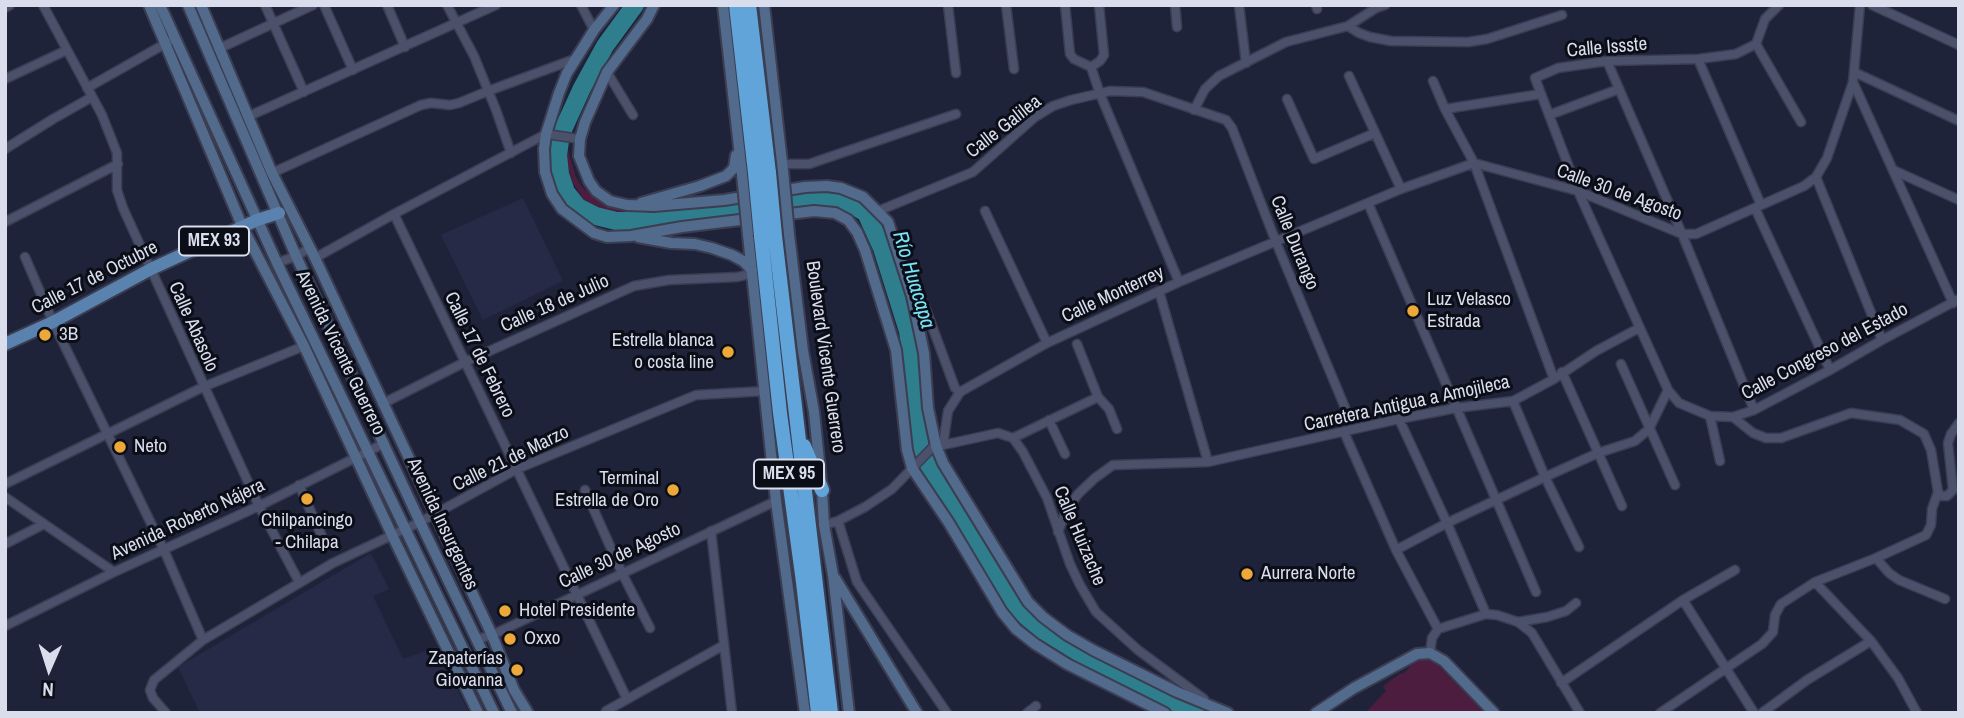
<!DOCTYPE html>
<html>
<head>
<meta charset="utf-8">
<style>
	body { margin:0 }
	#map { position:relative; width:1964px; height:718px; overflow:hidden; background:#1f233a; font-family:"Archivo Narrow",sans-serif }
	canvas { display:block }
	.frame { position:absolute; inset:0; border:7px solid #d9ddec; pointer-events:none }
	.north { position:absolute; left:14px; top:634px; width:70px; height:70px; -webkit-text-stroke:5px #0b0d17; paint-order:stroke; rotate:183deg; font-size:19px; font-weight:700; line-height:28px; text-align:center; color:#d9ddec }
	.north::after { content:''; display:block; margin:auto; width:24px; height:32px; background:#d9ddec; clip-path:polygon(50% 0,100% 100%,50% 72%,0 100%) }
</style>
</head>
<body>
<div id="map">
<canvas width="1964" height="718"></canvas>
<div class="frame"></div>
<div class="north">N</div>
</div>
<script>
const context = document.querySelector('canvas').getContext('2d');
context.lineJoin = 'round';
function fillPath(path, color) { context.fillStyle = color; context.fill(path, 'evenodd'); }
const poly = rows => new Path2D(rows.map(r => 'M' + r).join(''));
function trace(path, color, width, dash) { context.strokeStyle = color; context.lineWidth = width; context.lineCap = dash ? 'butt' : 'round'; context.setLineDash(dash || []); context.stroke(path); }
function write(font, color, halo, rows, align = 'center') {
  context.font = font + ' "Archivo Narrow",sans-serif'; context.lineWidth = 6; context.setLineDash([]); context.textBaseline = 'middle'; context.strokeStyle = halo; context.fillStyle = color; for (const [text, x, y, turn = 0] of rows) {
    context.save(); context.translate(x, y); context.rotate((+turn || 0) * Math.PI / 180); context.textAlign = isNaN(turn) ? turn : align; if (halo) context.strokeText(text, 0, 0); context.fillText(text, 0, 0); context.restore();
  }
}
fillPath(poly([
	[523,198,563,281,483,320,441,235],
	[371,553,389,589,373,596,403,659,436,647,469,713,363,713,361,711,356,713,200,713,178,667]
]), '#262a47');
fillPath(poly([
	[563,149,568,150,576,177,582,187,599,201,623,208,659,212,641,215,628,215,606,210,584,200,573,183,564,158],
	[1425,652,1485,713,1365,713,1386,691,1383,686,1401,673,1403,674]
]), '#4c1d3f');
trace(poly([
	[635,5,605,46,582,88,561,134,558,155,560,174,566,192,578,207,596,216,616,221,632,221,731,208,833,197,851,204,866,213,882,248,908,331,912,359,920,445,931,470,1007,596,1021,612,1041,629,1091,660,1196,713]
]), '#2e7e8d', 18);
const street = poly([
	[43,5,102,115,117,153,117,190,123,208,259,506,299,582],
	[265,5,304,92],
	[324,5,353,70],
	[387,5,405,47],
	[447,5,474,56,496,110,511,153],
	[581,5,594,30],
	[948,5,956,73],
	[1006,5,1014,69],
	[1065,5,1070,54,1074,59,1091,67],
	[1175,5,1177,27],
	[1239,5,1246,63],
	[1316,5,1317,9],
	[1779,5,1765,19,1756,44,1736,54,1698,59,1607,61,1558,68,1535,78,1578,191,1668,390,1679,403,1710,416,1733,417,1754,410,1830,370,1882,340,1959,299],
	[1872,5,1959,45],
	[5,8,10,5],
	[1348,26,1359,33,1370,37,1391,41,1468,42,1487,39,1562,15],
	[1756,44,1801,122],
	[218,49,313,5],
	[1698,59,1761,205],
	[1607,61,1682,234,1754,410],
	[1091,67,1100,94,1179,282],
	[1091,67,1100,61,1104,55,1099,5],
	[607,72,633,115],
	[1854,72,1959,121],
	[1349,76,1401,189],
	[5,79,67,50],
	[1433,81,1445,109,1474,163,1554,379],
	[1853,82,1953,303],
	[87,88,170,41],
	[1287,99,1314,159,1375,133],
	[1445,109,1541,94],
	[1194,110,1205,89,1219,76,1286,42,1348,26,1376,8,1385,5],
	[1549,115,1619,89],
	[247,117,496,5],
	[5,149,53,119,92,97],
	[1474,163,1578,191,1682,234,1696,234,1804,186,1816,177,1827,158,1853,82,1860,5],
	[782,164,809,164,956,114],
	[1893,170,1959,200],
	[272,173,421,105,431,103,450,105,459,103,488,91,575,59],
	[1816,177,1882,340],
	[1368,203,1536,592],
	[1755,208,1830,370],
	[878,211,973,172,1035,117,1053,106,1071,100,1110,91,1143,92,1226,120,1232,128,1276,242,1346,410],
	[985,211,1047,343],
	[394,214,627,699],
	[5,222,118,164],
	[25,257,53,322,164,550,203,640],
	[315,258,394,214,546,134,580,139],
	[277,263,296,256,310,248],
	[912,284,925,307,955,388,960,392],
	[1159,291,1208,462],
	[1077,344,1098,397,1109,409,1117,429],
	[1621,364,1675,485],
	[1562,372,1622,506],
	[1513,401,1545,477,1579,547],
	[382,404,465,362,634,286,669,280,737,277,746,275,752,270],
	[1710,416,1720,461],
	[1733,417,1753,433,1766,438,1781,438,1851,413,1900,420,1924,434,1931,450,1938,492,1941,496,1947,496,1953,490,1948,443,1951,434,1959,423],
	[1399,419,1447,523,1486,614],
	[1049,420,1065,454],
	[1344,432,1396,550,1438,629],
	[1013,438,1023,452,1047,498,1070,564,1080,585,1096,612,1138,650,1204,699],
	[1013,438,1098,397],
	[943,445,998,433,1013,438],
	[5,484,203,387,304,346],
	[299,485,324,541],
	[585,490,622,573,650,628],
	[5,497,114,572],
	[838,521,857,582,947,713],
	[824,525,838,521,865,507,892,489,932,448,943,445,948,411,960,392,1047,343,1179,282,1401,189,1474,163],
	[711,531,732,713],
	[1058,532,1066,511,1078,494,1095,478,1113,465,1208,462,1399,419,1456,408,1513,401,1554,379,1596,351,1639,328],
	[5,544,44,524],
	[1396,550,1447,523,1545,477,1598,453,1635,441,1649,429,1668,390],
	[1876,558,1889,573,1899,580,1945,599],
	[1815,582,1871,641,1898,678,1917,713],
	[1683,600,1754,713],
	[1518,622,1547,617,1566,611,1576,603],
	[5,626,114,572,259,506,385,443],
	[478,639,492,635,776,501],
	[1430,653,1432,638,1438,629,1486,614,1497,615,1518,622,1532,633,1580,713],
	[1561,683,1683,600,1735,570],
	[166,713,153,698,150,690,154,680,203,640,333,563,420,522,517,469,696,395,765,391],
	[607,713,606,711,724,645],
	[1027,713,1036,706],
	[1660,713,1762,644,1773,632,1775,615,1781,604,1815,582,1876,558,1926,535,1931,525,1932,509,1938,492],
	[1762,713,1807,680,1871,641]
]);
const secondary = poly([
	[149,5,243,228,304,346,392,535,478,713],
	[160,5,277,263,494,713],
	[188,5,296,256,420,522,512,713],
	[201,5,272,173,315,258,492,635,514,690,528,713],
	[614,5,594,30,567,73,559,93,546,134,544,149,545,172,552,194,562,209,594,233,607,237,631,236,682,227,814,211,835,213,848,220,857,232,865,250,896,350,907,450,912,468,949,523,1002,612,1016,629,1035,644,1067,664,1165,713],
	[654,5,647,19,607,72,585,122,580,139,579,156,589,181,596,191,610,201,627,205,654,206,724,200,805,187,827,186,841,188,863,197,888,222,912,296,924,353,928,408,936,446,943,463,1028,602,1043,617,1067,635,1093,650,1177,692,1228,713],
	[723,5,742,174],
	[764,5,783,171],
	[641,203,700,186,726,176,734,168,736,155],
	[789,234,803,351,814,412,822,490,824,525,833,575,849,713],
	[748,235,776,501,805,713],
	[638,237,671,243,695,244,712,248,732,255,743,261,752,270],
	[835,578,917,713],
	[1316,713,1354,688,1417,654,1430,653,1444,661,1494,713]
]);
const primary = poly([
	[5,344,53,322,151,269,257,220,279,213]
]);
const highway = poly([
	[736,5,755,173],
	[749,5,769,173],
	[761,236,780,413,803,582,818,713],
	[775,236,831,713],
	[804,446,822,490]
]);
trace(street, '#3b3d51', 11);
trace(secondary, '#3b3d51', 14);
trace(primary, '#3b3d51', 16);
trace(highway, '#3b3d51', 18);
trace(street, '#4c516b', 8);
trace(secondary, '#526a8c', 10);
trace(primary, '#5983ae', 12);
trace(highway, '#61a4da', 14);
const secondaryBridge = poly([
	[783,171,789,234],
	[742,174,748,235]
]);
const highwayBridge = poly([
	[755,173,761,236],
	[769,173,775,236]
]);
trace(secondaryBridge, '#3b3d51', 14, []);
trace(highwayBridge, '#3b3d51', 18, []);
trace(secondaryBridge, '#526a8c', 10);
trace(highwayBridge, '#61a4da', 14);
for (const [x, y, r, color] of [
	[1413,311,7,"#eca93a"],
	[45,335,7,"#eca93a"],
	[728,352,7,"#eca93a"],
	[120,447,7,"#eca93a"],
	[673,490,7,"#eca93a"],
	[307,499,7,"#eca93a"],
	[1247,574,7,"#eca93a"],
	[505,611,7,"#eca93a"],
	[510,639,7,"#eca93a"],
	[517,670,7,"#eca93a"]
]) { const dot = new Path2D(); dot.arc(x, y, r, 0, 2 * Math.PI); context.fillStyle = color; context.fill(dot); trace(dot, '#0b0d17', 2.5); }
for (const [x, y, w] of [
	[214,241,70],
	[789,474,70]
]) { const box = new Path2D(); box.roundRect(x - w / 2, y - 14.5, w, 29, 5); context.fillStyle = '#0b0d17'; context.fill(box); trace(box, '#d9ddec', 2); }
write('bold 18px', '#d9ddec', null, [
	["MEX 93",214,241],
	["MEX 95",789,474]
]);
write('19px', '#d9ddec', '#0b0d17', [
	["Calle Issste",1607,48,-5],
	["Calle Galilea",1004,127,-38],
	["Calle 30 de Agosto",1619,193,20],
	["Calle Durango",1294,243,68],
	["Calle 17 de Octubre",95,278,-27],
	["Calle Monterrey",1113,295,-25],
	["Calle 18 de Julio",555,304,-24],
	["Calle Abasolo",193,327,66],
	["Calle Congreso del Estado",1825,352,-28],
	["Avenida Vicente Guerrero",340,353,64],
	["Calle 17 de Febrero",479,355,64],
	["Boulevard Vicente Guerrero",825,357,82],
	["Carretera Antigua a Amojileca",1407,404,-12],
	["Calle 21 de Marzo",511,459,-26],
	["Avenida Roberto Nájera",188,520,-25],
	["Avenida Insurgentes",442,524,65],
	["Calle Huizache",1079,536,67],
	["Calle 30 de Agosto",620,556,-25]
]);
write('19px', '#d9ddec', '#0b0d17', [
	["Luz Velasco",1427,300],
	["Estrada",1427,322],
	["3B",59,335],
	["Estrella blanca",714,341,"right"],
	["o costa line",714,363,"right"],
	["Neto",134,447],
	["Terminal",659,479,"right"],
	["Estrella de Oro",659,501,"right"],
	["Chilpancingo",307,521,"center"],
	["- Chilapa",307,543,"center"],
	["Aurrera Norte",1261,574],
	["Hotel Presidente",519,611],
	["Oxxo",524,639],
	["Zapaterías",503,659,"right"],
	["Giovanna",503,681,"right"]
], 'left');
write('italic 21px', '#78e4fa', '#0b0d17', [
	["Río Huacapa",913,280,73]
]);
</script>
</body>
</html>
